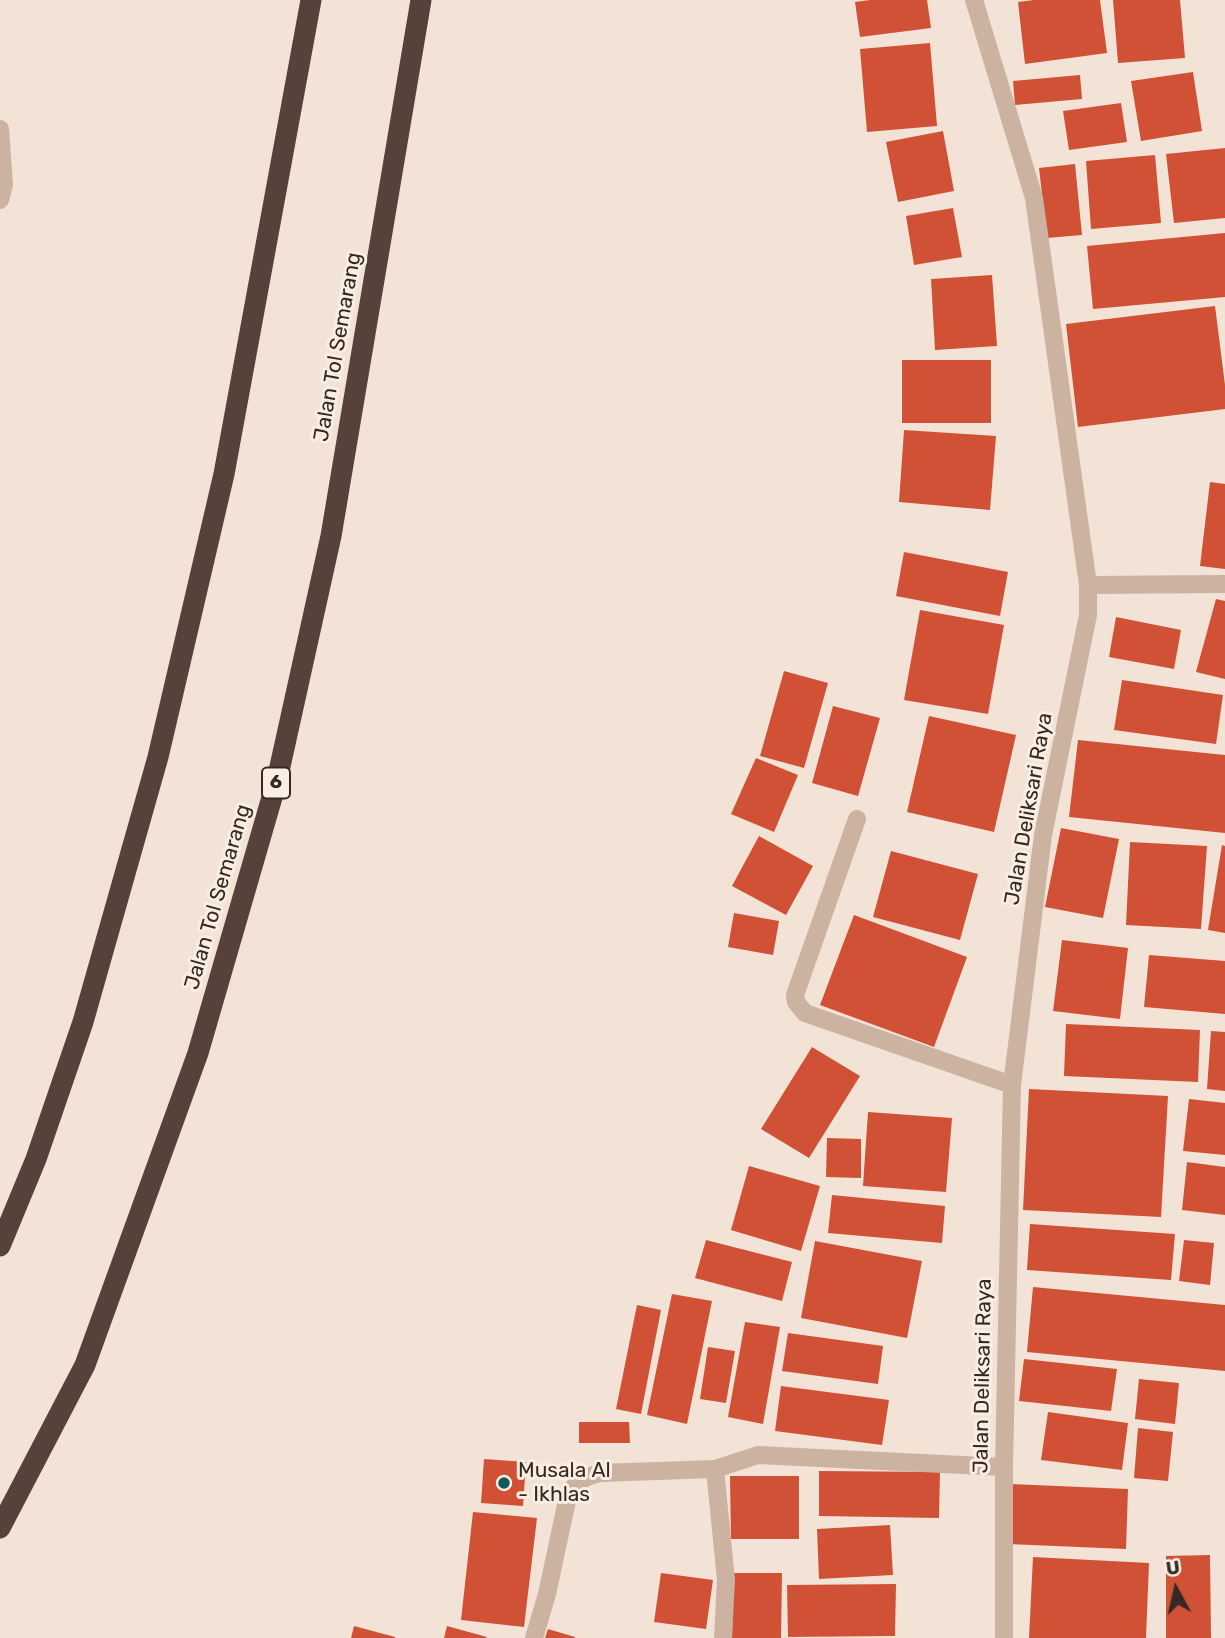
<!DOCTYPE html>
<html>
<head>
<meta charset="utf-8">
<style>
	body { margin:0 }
	#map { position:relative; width:1225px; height:1638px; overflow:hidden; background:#f3e3d6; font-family:Rubik,sans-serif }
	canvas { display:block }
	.north { position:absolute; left:1141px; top:1554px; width:70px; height:70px; -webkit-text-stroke:5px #faeee2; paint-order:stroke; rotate:352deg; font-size:19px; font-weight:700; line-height:28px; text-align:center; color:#352925 }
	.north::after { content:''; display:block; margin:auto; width:24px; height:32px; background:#352925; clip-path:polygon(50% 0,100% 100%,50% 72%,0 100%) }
</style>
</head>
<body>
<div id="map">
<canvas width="1225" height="1638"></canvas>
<div class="north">U</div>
</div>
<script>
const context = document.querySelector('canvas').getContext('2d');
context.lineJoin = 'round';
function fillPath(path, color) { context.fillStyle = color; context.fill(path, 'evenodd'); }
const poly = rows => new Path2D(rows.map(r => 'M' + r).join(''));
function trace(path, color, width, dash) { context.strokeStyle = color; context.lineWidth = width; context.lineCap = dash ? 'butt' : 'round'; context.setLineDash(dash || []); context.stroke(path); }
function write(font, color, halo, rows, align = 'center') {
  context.font = font + ' Rubik,sans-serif'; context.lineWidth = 6; context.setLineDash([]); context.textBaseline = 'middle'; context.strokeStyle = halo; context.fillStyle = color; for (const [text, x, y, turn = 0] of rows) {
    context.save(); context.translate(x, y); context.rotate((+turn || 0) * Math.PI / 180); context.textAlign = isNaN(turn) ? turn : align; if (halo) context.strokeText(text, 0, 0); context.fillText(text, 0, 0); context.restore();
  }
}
fillPath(poly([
	[870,0,927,0,931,28,860,37,855,2],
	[1034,0,1100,0,1107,53,1025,64,1018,2],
	[1113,0,1180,0,1185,58,1118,63],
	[930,43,937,126,867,132,860,49],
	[1193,72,1202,131,1141,141,1131,81],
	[1080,75,1082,99,1015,105,1013,81],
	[1121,103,1127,142,1069,150,1063,111],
	[943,131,954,191,898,202,886,142],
	[1225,148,1225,218,1174,223,1166,154],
	[1155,155,1161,223,1091,229,1086,161],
	[1075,164,1082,235,1047,238,1039,168],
	[953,208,962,257,914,265,906,216],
	[1225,233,1225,297,1093,309,1087,246],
	[992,275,997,346,935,350,931,279],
	[1215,306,1225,385,1225,409,1078,427,1066,324],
	[902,360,991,360,991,423,902,423],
	[904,430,996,436,990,510,899,502],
	[1210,482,1225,484,1225,569,1200,566],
	[904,552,1008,572,1000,616,896,596],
	[1216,599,1225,601,1225,679,1196,672],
	[920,610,1004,625,988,714,904,700],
	[1116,617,1181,630,1174,669,1109,657],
	[784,671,828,683,804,768,760,756],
	[1122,680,1223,695,1216,744,1114,730],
	[833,706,880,718,858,796,812,783],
	[929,716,1016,735,994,832,907,812],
	[1078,740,1225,755,1225,833,1069,817],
	[756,758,798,775,774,832,731,814],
	[1061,828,1119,839,1103,918,1045,907],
	[759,836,813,866,786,915,732,886],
	[1130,842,1207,846,1201,929,1126,925],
	[1222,845,1225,846,1225,933,1208,930],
	[891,851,978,874,960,940,873,917],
	[734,913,779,921,773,955,728,947],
	[854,915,967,957,934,1047,820,1005],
	[1062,940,1128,948,1120,1019,1053,1011],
	[1149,955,1225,961,1225,1014,1144,1007],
	[1066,1024,1200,1030,1198,1082,1064,1076],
	[1211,1031,1225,1032,1225,1091,1207,1089],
	[812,1047,860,1076,809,1158,761,1129],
	[1029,1089,1168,1096,1161,1217,1023,1210],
	[1189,1099,1225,1103,1225,1155,1183,1151],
	[868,1112,952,1118,946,1192,863,1186],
	[827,1138,861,1139,861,1178,826,1177],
	[1187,1162,1225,1167,1225,1215,1182,1210],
	[749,1166,820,1186,801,1251,731,1230],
	[832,1195,945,1206,942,1243,828,1233],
	[1030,1224,1175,1234,1171,1280,1027,1270],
	[706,1240,792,1262,782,1301,695,1278],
	[1184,1240,1214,1243,1210,1285,1179,1281],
	[815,1241,922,1261,907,1338,801,1318],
	[1033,1287,1225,1305,1225,1371,1027,1352],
	[672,1294,712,1301,687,1424,647,1415],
	[637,1305,661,1310,641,1414,616,1409],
	[745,1322,780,1327,763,1424,728,1417],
	[788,1333,883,1346,878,1384,782,1371],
	[708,1347,735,1351,726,1403,700,1399],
	[1024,1359,1117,1369,1111,1411,1019,1401],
	[1139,1379,1179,1383,1175,1424,1135,1419],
	[781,1386,889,1400,882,1445,775,1431],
	[1048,1412,1128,1423,1122,1470,1041,1460],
	[579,1422,629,1422,630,1443,579,1443],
	[1138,1428,1173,1432,1168,1481,1134,1478],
	[484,1459,526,1462,523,1506,481,1503],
	[819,1471,940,1472,939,1518,819,1516],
	[730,1476,799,1476,799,1539,731,1539],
	[1010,1484,1128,1489,1126,1549,1008,1544],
	[473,1512,537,1518,524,1627,461,1620],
	[890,1525,893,1575,819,1579,817,1529],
	[1210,1555,1211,1638,1166,1638,1166,1556],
	[1033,1557,1149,1563,1146,1638,1029,1638],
	[661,1573,713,1580,706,1629,654,1622],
	[733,1573,782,1573,781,1638,732,1638],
	[896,1584,895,1636,788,1637,787,1585],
	[354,1626,395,1637,395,1638,351,1638],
	[447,1626,487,1637,486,1638,444,1638],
	[548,1629,575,1637,575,1638,545,1638]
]), '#d05136');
trace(poly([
	[974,0,1034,198,1088,585,1088,615,1043,835,1012,1085,1004,1467,1004,1638],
	[0,129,4,185,0,200],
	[1088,585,1225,584],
	[857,819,795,995,796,1002,805,1013,1012,1085],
	[715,1469,726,1580,723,1638],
	[534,1638,547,1594,568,1496,576,1484,587,1477,600,1473,715,1469,758,1455,1004,1467]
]), '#cbb2a1', 18);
trace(poly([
	[0,1246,36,1159,83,1022,158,757,224,474,311,0],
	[0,1528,85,1365,198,1053,277,780,331,536,421,0]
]), '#57423b', 21);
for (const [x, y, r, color] of [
	[504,1483,7,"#175959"]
]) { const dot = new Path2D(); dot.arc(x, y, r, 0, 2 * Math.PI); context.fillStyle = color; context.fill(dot); trace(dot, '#faeee2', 2.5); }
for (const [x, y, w] of [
	[276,783,28]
]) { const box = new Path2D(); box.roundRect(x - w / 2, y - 15.5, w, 31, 5); context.fillStyle = '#faeee2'; context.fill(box); trace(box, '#352925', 2); }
write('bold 19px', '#352925', null, [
	["6",276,783]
]);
write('21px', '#352925', '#faeee2', [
	["Jalan Tol Semarang",338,347,-80],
	["Jalan Deliksari Raya",1029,809,-80],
	["Jalan Tol Semarang",218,897,-74],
	["Jalan Deliksari Raya",983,1376,-89]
]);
write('21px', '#352925', '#faeee2', [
	["Musala Al",518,1471],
	["- Ikhlas",518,1495]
], 'left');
</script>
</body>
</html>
